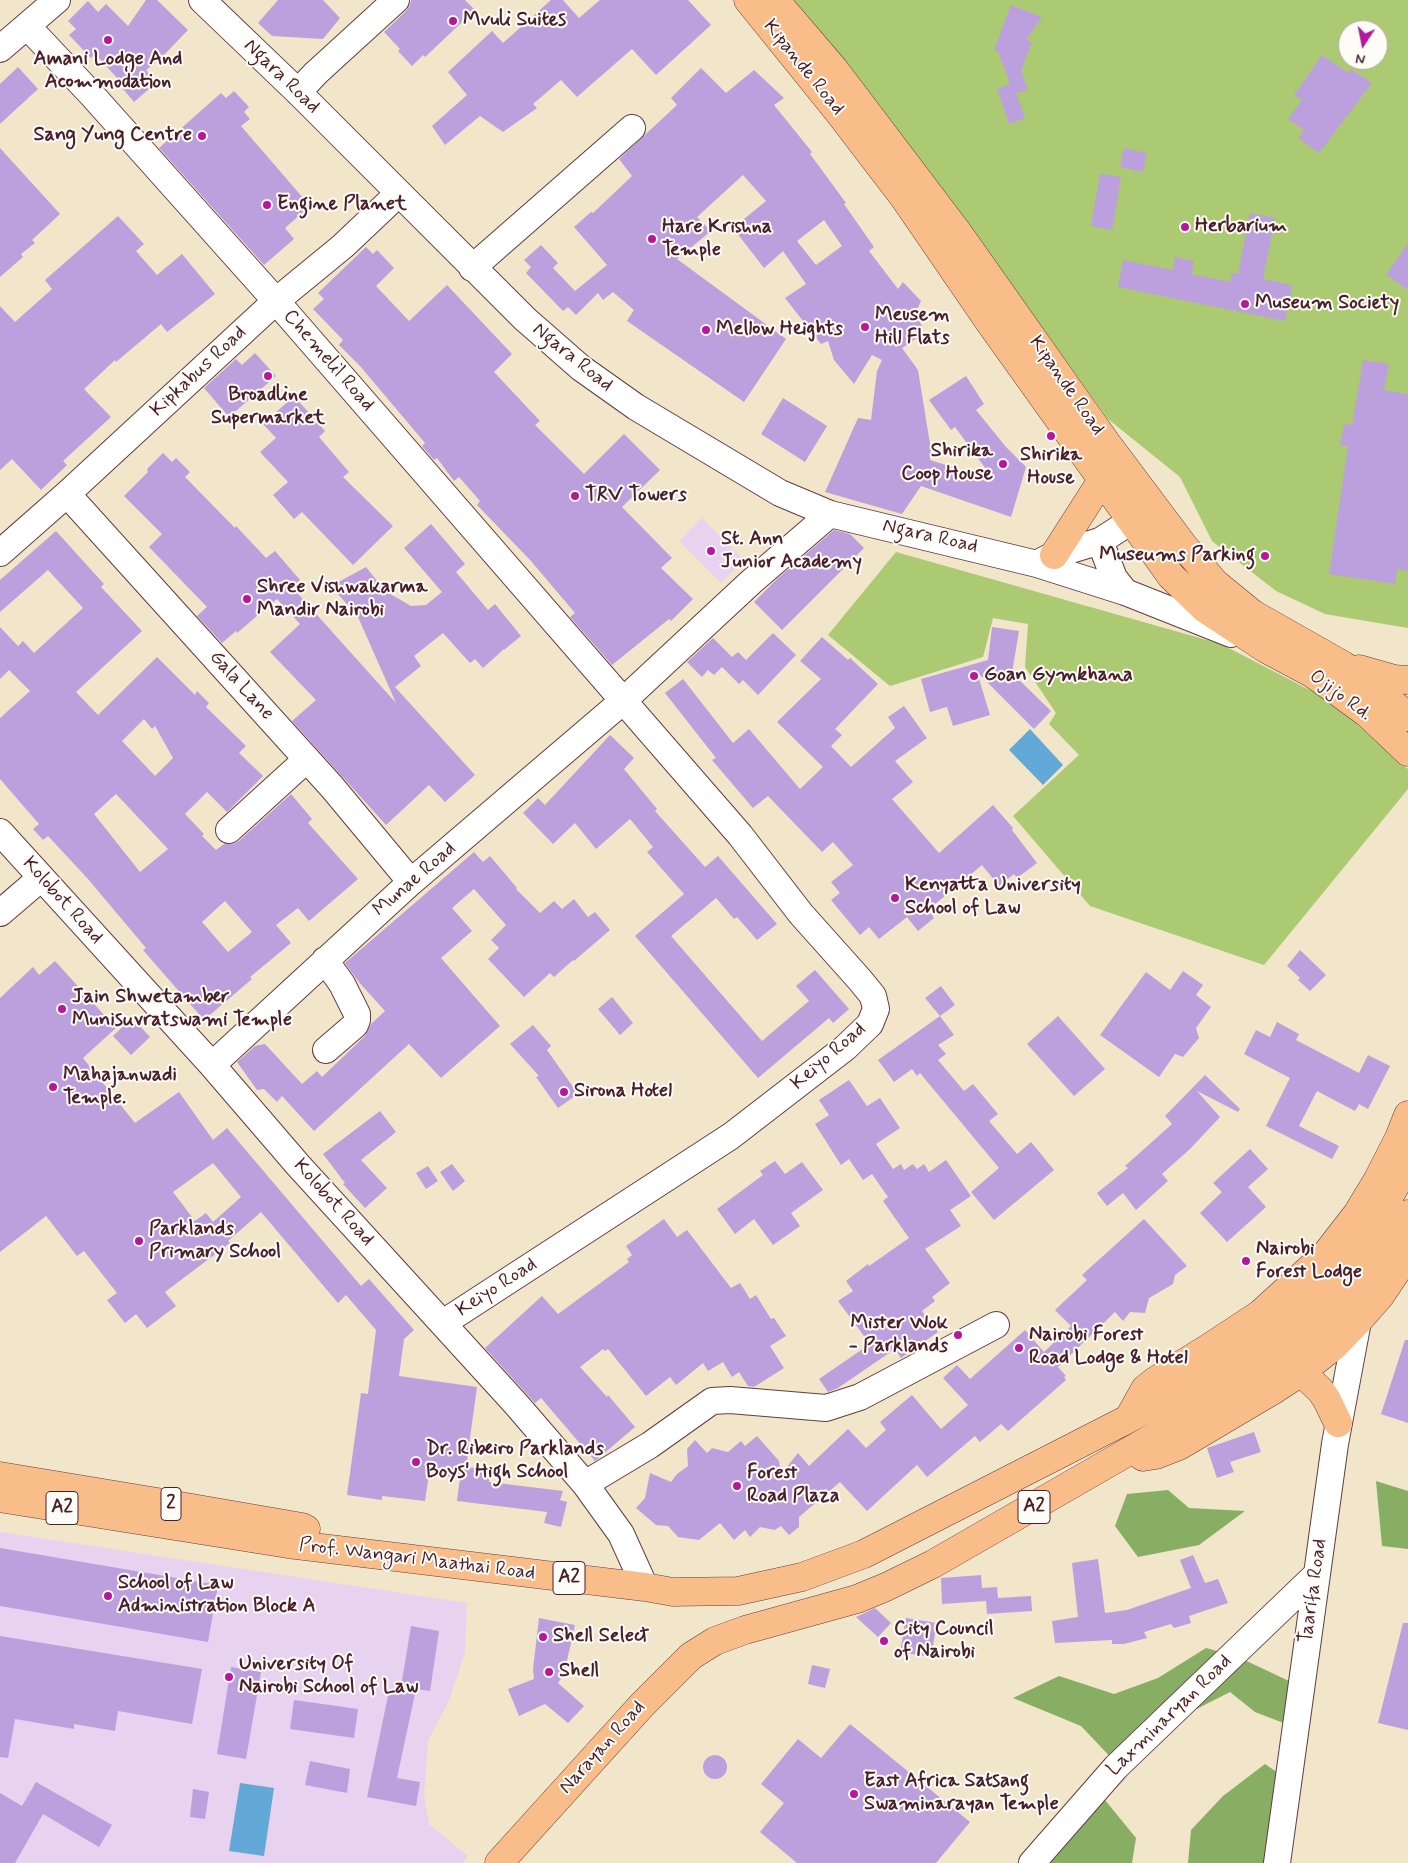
<!DOCTYPE html>
<html>
<head>
<meta charset="utf-8">
<style>
	body { margin:0 }
	#map { position:relative; width:1408px; height:1863px; overflow:hidden; background:#f1e5ca; font-family:Mynerve,sans-serif }
	canvas { display:block }
	.north { position:absolute; left:1338px; top:20px; width:50px; height:50px; box-sizing:border-box; background:#fdfcf7; border:1px solid #b5a4a5; border-radius:50%; rotate:191deg; font-size:14px; font-weight:700; line-height:20px; text-align:center; color:#4a1f2b }
	.north::after { content:''; display:block; margin:auto; width:18px; height:22px; background:#b5179e; clip-path:polygon(50% 0,100% 100%,50% 72%,0 100%) }
</style>
</head>
<body>
<div id="map">
<canvas width="1408" height="1863"></canvas>
<div class="north">N</div>
</div>
<script>
const context = document.querySelector('canvas').getContext('2d');
context.lineJoin = 'round';
function fillPath(path, color) { context.fillStyle = color; context.fill(path, 'evenodd'); }
const poly = rows => new Path2D(rows.map(r => 'M' + r).join(''));
function trace(path, color, width, dash) { context.strokeStyle = color; context.lineWidth = width; context.lineCap = dash ? 'butt' : 'round'; context.setLineDash(dash || []); context.stroke(path); }
function write(font, color, halo, rows, align = 'center') {
  context.font = font + ' Mynerve,sans-serif'; context.lineWidth = 4; context.setLineDash([]); context.textBaseline = 'middle'; context.strokeStyle = halo; context.fillStyle = color; for (const [text, x, y, turn = 0] of rows) {
    context.save(); context.translate(x, y); context.rotate((+turn || 0) * Math.PI / 180); context.textAlign = isNaN(turn) ? turn : align; if (halo) context.strokeText(text, 0, 0); context.fillText(text, 0, 0); context.restore();
  }
}
fillPath(poly([
	[702,518,744,560,721,583,679,541],
	[0,1532,467,1603,465,1652,449,1701,428,1741,424,1794,429,1824,468,1856,462,1863,0,1863]
]), '#e7d2ef');
fillPath(poly([
	[786,0,1408,0,1408,628,1325,614,1276,591,1212,541,1180,477,1108,419,995,262],
	[1348,30,1378,30,1378,60,1348,60],
	[896,552,1221,644,1331,701,1408,769,1408,789,1264,965,1090,906,1013,816,1079,755,1049,724,1056,713,1025,667,1028,624,993,618,983,657,890,686,828,635]
]), '#abca72');
fillPath(poly([
	[1376,1481,1408,1491,1408,1549,1382,1546],
	[1168,1490,1189,1508,1245,1511,1199,1545,1138,1557,1115,1526,1127,1494],
	[1206,1648,1236,1656,1308,1690,1307,1732,1255,1712,1230,1692,1177,1719,1119,1766,1081,1726,1013,1698,1059,1676,1114,1694,1158,1678],
	[1265,1764,1300,1788,1282,1863,1188,1863,1191,1830,1223,1796],
	[1105,1800,1136,1838,1132,1863,1043,1863,1059,1831]
]), '#88ae64');
fillPath(poly([
	[1030,729,1063,765,1043,785,1009,750],
	[240,1783,274,1788,264,1856,229,1851]
]), '#62a9d8');
fillPath(poly([
	[146,0,157,0,188,30,160,59,146,70,157,82,134,102,118,83,120,81,95,54,91,58,69,35,76,29,68,21,88,1,98,12,106,4,128,26],
	[278,0,323,0,340,18,323,39,272,36,258,23],
	[411,0,465,0,475,10,425,57,423,55,412,66,398,51,400,49,384,32,406,11,410,5],
	[551,0,563,0,579,18,600,0,688,0,711,25,656,75,632,49,577,97,561,80,533,104,537,108,503,132,480,116,445,145,432,126,467,95,448,72,492,31,503,43],
	[1011,5,1042,17,1026,40,1032,42,1021,71,1028,90,1016,93,1025,118,1009,124,997,89,1010,84,998,51,994,50],
	[1322,55,1348,73,1351,69,1372,83,1319,153,1298,138,1304,130,1288,119,1302,100,1294,95],
	[18,67,38,89,0,124,0,84],
	[701,68,726,93,754,70,784,98,774,105,812,152,810,154,846,203,844,204,874,247,869,251,898,289,903,282,921,301,915,314,922,326,917,338,902,348,918,370,931,450,930,460,994,480,955,427,951,430,929,400,966,376,984,404,976,410,1006,447,1026,467,1011,517,921,486,902,514,825,492,858,418,871,420,877,371,882,360,872,355,854,384,834,360,828,341,821,344,785,298,806,284,783,251,764,268,733,228,766,201,743,175,697,217,711,231,677,259,786,339,744,402,627,321,634,310,613,292,603,300,598,293,576,315,568,307,563,311,526,273,531,267,524,260,541,245,558,263,553,268,575,291,607,265,574,227,591,212,593,213,632,176,619,159,677,105,671,98],
	[824,220,842,246,816,265,797,241],
	[234,91,249,107,244,112,250,119,241,126,310,206,285,228,294,239,264,265,159,148,221,93,226,98],
	[0,148,60,214,32,240,35,243,21,254,23,257,0,277],
	[1124,148,1147,153,1143,172,1120,167],
	[1100,174,1121,177,1112,230,1091,226],
	[1250,213,1275,218,1263,279,1292,285,1285,321,1118,287,1123,260,1173,270,1175,257,1194,261,1191,274,1230,282,1232,273,1238,274],
	[118,216,144,244,136,251,157,275,182,254,215,294,167,332,161,324,116,362,115,360,84,389,111,417,63,461,67,465,41,490,12,459,0,470,0,306,15,322,52,289,45,280],
	[1408,243,1408,290,1386,275],
	[366,247,373,254,377,250,394,268,376,286,409,321,447,285,512,354,494,372,540,421,535,425,584,474,624,434,660,470,622,507,672,558,661,568,693,599,671,621,669,619,612,665,570,617,575,613,531,561,477,505,480,501,459,477,454,481,437,458,434,460,422,446,425,443,360,366,339,345,343,340,313,309,324,299,318,293],
	[255,353,276,376,229,417,204,388,236,359,242,365],
	[1363,360,1389,364,1384,390,1408,394,1408,571,1397,569,1395,584,1329,574,1348,446,1340,445,1344,424,1352,425],
	[294,396,325,431,319,437,349,472,343,477,393,526,353,565,302,512,294,519,273,495,288,482,260,452,276,438,263,424],
	[783,398,827,426,805,462,761,434],
	[163,453,172,462,176,458,190,472,185,477,235,528,236,526,266,558,275,551,300,580,292,587,396,703,358,617,331,586,366,567,385,591,411,606,426,605,442,592,404,548,431,524,465,564,456,572,488,610,495,604,521,636,504,650,504,649,483,668,475,659,470,663,443,633,414,656,421,666,395,687,475,775,445,802,429,785,386,825,292,721,316,700,270,652,300,624,277,599,237,633,236,631,222,643,197,616,207,607,149,547,162,534,124,496,148,472,147,469],
	[834,530,850,534,864,548,782,630,754,602,778,578],
	[56,531,104,584,101,587,142,631,76,692,98,715,157,657,195,695,197,691,209,703,206,707,246,746,239,753,263,776,227,812,207,792,185,814,204,834,202,836,216,850,224,844,233,844,239,841,291,794,312,819,308,823,358,879,309,921,298,908,276,925,291,943,250,977,252,979,204,1020,143,950,146,948,88,879,48,836,43,840,33,829,39,824,0,779,0,718,30,691,9,670,0,679,0,627,18,646,23,641,34,653,83,608,48,570,0,612,0,580],
	[144,719,152,729,155,726,173,758,155,776,122,741],
	[116,794,168,849,140,872,94,814],
	[225,901,252,932,228,952,202,922],
	[992,627,1019,631,1012,673,1051,711,1034,729,977,672,990,715,953,726,947,707,930,712,921,679,988,660],
	[773,633,796,655,758,695,743,680,739,684,722,667,714,675,708,670,702,677,687,662,713,638,732,657,738,652,746,660],
	[822,637,848,660,850,658,878,684,835,729,842,735,831,746,851,767,895,728,888,717,904,706,927,738,895,761,913,782,892,799,939,853,993,805,1013,828,1012,830,1037,863,1017,878,1014,874,999,886,982,865,928,910,934,918,918,931,907,917,879,939,869,927,860,935,831,900,840,893,831,882,853,865,833,842,822,852,768,796,753,808,712,760,716,758,665,693,683,679,733,743,749,729,800,789,823,767,777,722,821,679,800,661],
	[610,735,634,758,624,769,657,809,655,811,705,867,718,856,777,924,757,940,737,917,734,919,716,898,671,936,762,1041,809,1001,796,986,815,970,849,1009,833,1023,829,1018,758,1078,635,936,684,894,647,852,653,847,630,819,596,849,575,823,553,844,523,813,538,798,545,805],
	[474,852,483,862,490,856,517,888,516,889,540,913,554,901,562,909,574,899,588,917,595,912,610,930,574,961,573,960,554,977,550,973,524,997,488,959,499,948,491,940,506,925,474,889,452,908,472,931,441,958,500,1026,441,1078,409,1044,314,1131,282,1096,277,1102,264,1089,257,1090,237,1062,255,1046,265,1044,302,1084,317,1071,322,1077,365,1036,371,1024,385,1011,358,981,345,963],
	[1300,950,1326,975,1310,991,1298,980,1300,978,1287,966],
	[55,961,116,1028,83,1058,135,1123,179,1092,213,1140,227,1128,361,1286,369,1279,414,1330,404,1339,399,1376,477,1387,466,1467,490,1470,489,1482,563,1491,560,1500,567,1502,561,1527,544,1523,547,1512,457,1501,460,1478,429,1474,425,1501,382,1496,382,1500,347,1495,361,1393,368,1394,376,1330,346,1295,338,1303,261,1212,228,1241,230,1243,165,1292,176,1306,147,1328,136,1314,125,1323,107,1300,117,1293,84,1251,77,1256,46,1216,0,1252,0,998,33,967,39,975],
	[213,1163,241,1197,213,1222,206,1213,195,1221,173,1192],
	[1183,971,1203,985,1196,995,1211,1007,1196,1028,1199,1038,1183,1057,1175,1054,1159,1077,1100,1035,1146,972,1170,990],
	[941,986,955,1005,940,1016,925,998],
	[612,997,633,1023,620,1035,598,1009],
	[940,1016,954,1035,938,1045,946,1054,938,1060,964,1091,973,1084,998,1114,989,1121,1017,1154,1031,1142,1054,1170,994,1220,971,1192,999,1168,920,1073,917,1076,912,1069,894,1082,878,1060],
	[1058,1016,1105,1069,1074,1096,1027,1044],
	[132,1018,150,1037,131,1055,113,1036],
	[1277,1022,1299,1034,1296,1040,1359,1073,1368,1055,1390,1066,1368,1109,1359,1104,1355,1111,1317,1091,1299,1126,1339,1146,1332,1159,1266,1126,1290,1078,1244,1054,1256,1030,1270,1037],
	[533,1025,551,1046,547,1050,578,1094,558,1108,536,1077,539,1076,510,1044],
	[1205,1075,1240,1109,1238,1112,1197,1091,1220,1117,1190,1149,1162,1174,1168,1181,1136,1210,1123,1193,1107,1206,1097,1193,1128,1168,1125,1166,1172,1124,1165,1116],
	[849,1080,867,1106,880,1098,900,1128,876,1144,893,1169,901,1164,904,1170,913,1164,917,1169,924,1164,929,1172,946,1160,971,1196,950,1210,961,1226,925,1249,950,1283,932,1297,935,1301,922,1311,938,1332,901,1358,895,1349,838,1388,828,1392,819,1379,870,1344,838,1301,853,1291,846,1281,868,1264,869,1266,909,1238,883,1201,888,1197,872,1174,863,1180,849,1159,841,1165,815,1124,829,1115,819,1100],
	[380,1111,396,1132,361,1160,387,1188,365,1208,343,1184,345,1183,323,1154],
	[1250,1149,1268,1169,1248,1187,1266,1207,1227,1242,1200,1213,1222,1192,1213,1183],
	[775,1161,785,1174,802,1162,823,1190,791,1213,800,1226,773,1245,754,1219,735,1234,717,1209,763,1175,760,1171],
	[452,1164,465,1181,453,1191,440,1172],
	[428,1166,438,1181,426,1189,416,1173],
	[664,1219,677,1237,687,1230,731,1288,740,1283,750,1299,756,1295,771,1319,774,1318,786,1336,770,1346,784,1368,754,1387,748,1386,739,1372,732,1377,723,1362,708,1371,703,1363,676,1385,670,1377,646,1396,608,1349,605,1351,603,1349,580,1367,607,1397,608,1395,635,1427,595,1461,541,1398,535,1403,485,1348,542,1296,558,1314,629,1262,627,1259,632,1255,626,1246],
	[1144,1219,1187,1266,1175,1275,1173,1284,1149,1298,1145,1313,1130,1312,1123,1321,1115,1312,1058,1367,1066,1376,1064,1377,1066,1380,1008,1431,1001,1424,980,1442,975,1436,927,1477,917,1465,867,1511,840,1482,799,1517,799,1527,789,1535,781,1526,775,1530,760,1527,750,1537,745,1530,734,1540,720,1523,699,1540,678,1537,668,1526,656,1525,636,1508,645,1498,650,1473,671,1482,677,1474,688,1466,687,1449,695,1440,707,1453,712,1448,728,1452,741,1441,745,1446,757,1436,779,1461,781,1474,798,1453,809,1466,848,1429,866,1448,886,1430,880,1422,912,1395,941,1429,968,1405,943,1378,957,1365,970,1379,1025,1330,1044,1352,1071,1326,1055,1310,1087,1280,1082,1275],
	[1405,1340,1408,1340,1408,1423,1381,1414],
	[1254,1432,1261,1452,1230,1462,1234,1472,1217,1478,1207,1448],
	[0,1548,218,1585,208,1642,0,1606],
	[1193,1555,1205,1583,1218,1579,1228,1603,1189,1616,1191,1623,1174,1628,1171,1624,1144,1632,1147,1638,1124,1644,1112,1644,1112,1640,1055,1643,1052,1621,1078,1617,1072,1563,1098,1559,1105,1613,1127,1610,1191,1588,1180,1560],
	[981,1575,982,1588,997,1587,998,1598,1031,1596,1032,1611,987,1614,986,1601,942,1604,941,1578],
	[875,1608,891,1623,878,1637,856,1617],
	[539,1618,575,1625,564,1674,558,1683,584,1706,568,1723,545,1704,519,1716,508,1689,534,1679,533,1669],
	[906,1618,937,1623,931,1657,900,1652],
	[1403,1623,1408,1623,1408,1730,1378,1723],
	[411,1626,439,1631,430,1691,416,1689,397,1778,420,1782,416,1806,367,1797,389,1691,400,1693],
	[0,1636,202,1669,192,1724,118,1711,115,1731,74,1724,74,1729,15,1719,8,1758,0,1757],
	[812,1665,830,1669,825,1688,808,1684],
	[231,1667,261,1672,246,1759,217,1754],
	[294,1700,358,1709,354,1738,290,1729],
	[850,1724,970,1822,936,1863,797,1863,760,1832,784,1803,761,1784,798,1739,821,1758],
	'703 1767a12 12 0 1 1 24 0a12 12 0 1 1-24 0Z',
	[310,1761,350,1769,347,1793,305,1785],
	[36,1782,112,1825,99,1847,43,1814,15,1863,0,1863,0,1793,22,1806],
	[193,1789,209,1792,205,1819,190,1817]
]), '#bca0de');
const minor = poly([
	[202,0,298,92,525,319,581,368,636,407,780,493,830,514,1037,564,1125,592,1231,634],
	[27,26,92,95,276,301,740,835,801,914,860,980,873,996,876,1009,870,1024,845,1048,731,1136,443,1323],
	[0,49,57,0],
	[298,92,316,73,396,0],
	[472,268,632,128],
	[67,494,332,787,411,882],
	[1100,541,1114,578,1125,592],
	[0,553,67,494,276,301,343,246,399,193],
	[1042,561,1054,555,1100,541,1150,509],
	[229,830,307,759],
	[0,832,212,1065,298,1165,516,1404,585,1484,621,1534,645,1587],
	[0,913,41,878],
	[325,960,342,984,357,1014,357,1020,355,1025,326,1050],
	[212,1065,411,882,623,701,751,582,830,514],
	[585,1484,650,1445,712,1401,730,1400,826,1408,860,1397,996,1325],
	[1032,1863,1116,1767,1316,1575],
	[1277,1863,1335,1444,1358,1321]
]);
const major = poly([
	[748,0,840,114,905,199,990,323,1171,576,1204,608,1266,649,1313,674,1368,714,1408,752],
	[775,0,834,69,959,234,1108,445,1183,545,1215,583,1253,614,1343,665,1380,692,1408,717],
	[1054,555,1102,480],
	[1359,669,1394,679,1408,680],
	[1301,1372,1321,1391,1327,1400,1338,1423],
	[1130,1416,1145,1389,1155,1381,1210,1347,1260,1314,1326,1254,1357,1214,1377,1181,1399,1138,1408,1115],
	[1143,1457,1156,1455,1179,1446,1272,1391,1301,1372,1334,1346,1358,1321,1380,1296,1408,1254],
	[0,1476,157,1502,302,1527,306,1529],
	[0,1498,288,1544,645,1587,673,1592,738,1591,802,1577,864,1554,1128,1419,1226,1366,1263,1341,1303,1307,1344,1265,1375,1222,1408,1163],
	[499,1863,642,1705,691,1656,715,1641,745,1630,857,1599,886,1587,933,1564,1206,1407,1245,1382,1283,1353,1320,1321,1361,1279,1390,1242,1408,1214]
]);
trace(minor, '#633d43', 28);
trace(major, '#633d43', 29);
trace(minor, '#fff', 26);
trace(major, '#f8bd88', 28);
for (const [x, y, r, color] of [
	[453,21,5,"#b5179e"],
	[108,40,5,"#b5179e"],
	[202,136,5,"#b5179e"],
	[267,205,5,"#b5179e"],
	[1185,227,5,"#b5179e"],
	[652,239,5,"#b5179e"],
	[1245,304,5,"#b5179e"],
	[865,327,5,"#b5179e"],
	[706,330,5,"#b5179e"],
	[268,376,5,"#b5179e"],
	[1051,436,5,"#b5179e"],
	[1003,464,5,"#b5179e"],
	[575,496,5,"#b5179e"],
	[711,551,5,"#b5179e"],
	[1265,556,5,"#b5179e"],
	[247,599,5,"#b5179e"],
	[974,676,5,"#b5179e"],
	[895,898,5,"#b5179e"],
	[62,1009,5,"#b5179e"],
	[53,1087,5,"#b5179e"],
	[564,1092,5,"#b5179e"],
	[139,1241,5,"#b5179e"],
	[1246,1261,5,"#b5179e"],
	[958,1335,5,"#b5179e"],
	[1019,1348,5,"#b5179e"],
	[416,1462,5,"#b5179e"],
	[737,1486,5,"#b5179e"],
	[108,1596,5,"#b5179e"],
	[543,1637,5,"#b5179e"],
	[884,1641,5,"#b5179e"],
	[549,1672,5,"#b5179e"],
	[229,1677,5,"#b5179e"],
	[854,1794,5,"#b5179e"]
]) { const dot = new Path2D(); dot.arc(x, y, r, 0, 2 * Math.PI); context.fillStyle = color; context.fill(dot); trace(dot, '#fdfcf7', 2); }
for (const [x, y, w] of [
	[171,1504,20],
	[1034,1507,32],
	[62,1508,32],
	[569,1578,32]
]) { const box = new Path2D(); box.roundRect(x - w / 2, y - 16.5, w, 33, 4); context.fillStyle = '#fdfcf7'; context.fill(box); trace(box, '#4a1f2b', 1); }
write('bold 19px', '#4a1f2b', null, [
	["2",171,1504],
	["A2",1034,1507],
	["A2",62,1508],
	["A2",569,1578]
]);
write('bold 20px', '#4a1f2b', '#fdfcf7', [
	["Mvuli Suites",463,21],
	["Amani Lodge And",108,60,"center"],
	["Acommodation",108,83,"center"],
	["Sang Yung Centre",192,136,"right"],
	["Engine Planet",277,205],
	["Herbarium",1195,227],
	["Hare Krishna",662,228],
	["Temple",662,251],
	["Museum Society",1255,304],
	["Meusem",875,316],
	["Hill Flats",875,339],
	["Mellow Heights",716,330],
	["Broadline",268,396,"center"],
	["Supermarket",268,419,"center"],
	["Shirika",993,452,"right"],
	["Coop House",993,475,"right"],
	["Shirika",1051,456,"center"],
	["House",1051,479,"center"],
	["TRV Towers",585,496],
	["St. Ann",721,540],
	["Junior Academy",721,563],
	["Museums Parking",1255,556,"right"],
	["Shree Vishwakarma",257,588],
	["Mandir Nairobi",257,611],
	["Goan Gymkhana",984,676],
	["Kenyatta University",905,886],
	["School of Law",905,909],
	["Jain Shwetamber",72,998],
	["Munisuvratswami Temple",72,1021],
	["Mahajanwadi",63,1076],
	["Temple.",63,1099],
	["Sirona Hotel",574,1092],
	["Parklands",149,1230],
	["Primary School",149,1253],
	["Nairobi",1256,1250],
	["Forest Lodge",1256,1273],
	["Mister Wok",948,1324,"right"],
	["- Parklands",948,1347,"right"],
	["Nairobi Forest",1029,1336],
	["Road Lodge & Hotel",1029,1359],
	["Dr. Ribeiro Parklands",426,1450],
	["Boys' High School",426,1473],
	["Forest",747,1474],
	["Road Plaza",747,1497],
	["School of Law",118,1584],
	["Administration Block A",118,1607],
	["City Council",894,1630],
	["of Nairobi",894,1653],
	["Shell Select",553,1637],
	["University Of",239,1665],
	["Nairobi School of Law",239,1688],
	["Shell",559,1672],
	["East Africa Satsang",864,1782],
	["Swaminarayan Temple",864,1805]
], 'left');
write('20px', '#4a1f2b', '#fdfcf7', [
	["Kipande Road",803,68,51],
	["Ngara Road",281,77,44],
	["Ngara Road",572,358,39],
	["Chemelil Road",328,361,49],
	["Kipkabus Road",199,372,-43],
	["Kipande Road",1066,386,55],
	["Ngara Road",930,537,13],
	["Gala Lane",241,686,48],
	["Ojijo Rd.",1340,696,36],
	["Munae Road",415,880,-41],
	["Kolobot Road",62,901,48],
	["Keiyo Road",829,1057,-41],
	["Kolobot Road",333,1203,48],
	["Keiyo Road",497,1288,-33],
	["Prof. Wangari Maathai Road",417,1560,7],
	["Taarifa Road",1314,1591,-82],
	["Laxminaryan Road",1170,1716,-44],
	["Narayan Road",603,1748,-48]
]);
</script>
</body>
</html>
